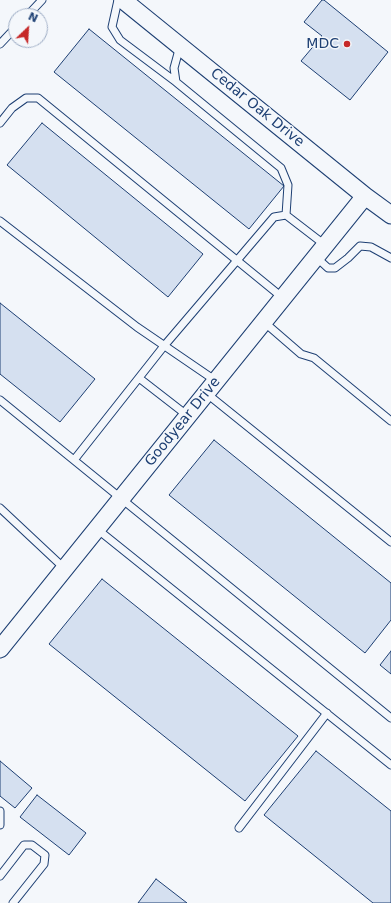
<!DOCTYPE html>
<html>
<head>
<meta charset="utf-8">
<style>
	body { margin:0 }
	#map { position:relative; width:391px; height:903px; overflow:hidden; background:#f4f7fb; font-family:"DejaVu Sans",sans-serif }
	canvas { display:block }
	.north { position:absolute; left:8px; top:8px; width:40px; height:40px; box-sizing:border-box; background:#f4f7fb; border:1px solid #9eadc5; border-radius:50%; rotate:25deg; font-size:11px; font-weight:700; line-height:16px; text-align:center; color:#1d3f73 }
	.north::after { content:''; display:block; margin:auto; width:14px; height:18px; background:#c62828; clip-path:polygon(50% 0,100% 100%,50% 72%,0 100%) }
</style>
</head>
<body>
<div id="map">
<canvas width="391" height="903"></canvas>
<div class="north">N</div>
</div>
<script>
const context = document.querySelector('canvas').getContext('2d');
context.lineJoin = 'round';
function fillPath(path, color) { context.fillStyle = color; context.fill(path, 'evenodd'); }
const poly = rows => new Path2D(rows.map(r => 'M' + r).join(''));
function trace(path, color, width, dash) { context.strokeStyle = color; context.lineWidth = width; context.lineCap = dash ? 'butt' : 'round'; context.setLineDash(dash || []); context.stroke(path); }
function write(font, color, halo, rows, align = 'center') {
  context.font = font + ' "DejaVu Sans",sans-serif'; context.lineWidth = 3; context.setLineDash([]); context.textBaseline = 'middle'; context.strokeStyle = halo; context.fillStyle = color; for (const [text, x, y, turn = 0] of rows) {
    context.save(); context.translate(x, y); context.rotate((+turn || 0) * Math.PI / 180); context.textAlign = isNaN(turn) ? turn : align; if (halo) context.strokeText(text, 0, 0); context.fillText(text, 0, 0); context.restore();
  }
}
const building = poly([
	[322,0,324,0,388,52,350,100,301,61,322,36,304,22,322,0],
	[89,29,284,186,249,229,54,72,89,29],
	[42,123,203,254,168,297,7,165,42,123],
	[0,303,95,379,60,422,0,374,0,303],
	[214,440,391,583,391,620,365,653,169,495,214,440],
	[102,579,298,736,245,801,49,644,102,579],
	[391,651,391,674,380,665,391,651],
	[316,751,391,811,391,903,373,903,264,815,316,751],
	[0,761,32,788,15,808,0,796,0,761],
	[37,795,86,833,69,855,20,817,37,795],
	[156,879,187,903,138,903,156,879]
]);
fillPath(building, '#d5e0f0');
trace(building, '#1d3f73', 1);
const service = poly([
	[118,0,112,27,120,40,176,82],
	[27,16,42,0],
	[0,44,16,27],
	[180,46,174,68,176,82,281,168,288,185,286,215],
	[0,123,12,108,26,98,38,98,283,298],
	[0,221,137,327,216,381],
	[316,257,328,268,335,268,348,258,360,246,371,247,391,258],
	[264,322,301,354,314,358,391,421],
	[139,378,188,416],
	[206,393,391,542],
	[0,400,391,718],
	[74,460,164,346,274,217,286,215,325,245],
	[0,508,64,568],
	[97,529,391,765],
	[0,811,0,825],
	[239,828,327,713],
	[0,876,24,845,32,845,45,855,44,864,13,903]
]);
const tertiary = poly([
	[123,0,365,196,391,215],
	[0,649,365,196]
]);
trace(service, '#1d3f73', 9);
trace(tertiary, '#1d3f73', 19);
trace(service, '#f4f7fb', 7);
trace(tertiary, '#f4f7fb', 17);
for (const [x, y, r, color] of [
	[347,44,4,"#c62828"]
]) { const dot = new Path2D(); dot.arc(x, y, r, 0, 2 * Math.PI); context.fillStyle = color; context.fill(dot); trace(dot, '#f4f7fb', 1.5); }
write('14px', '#1d3f73', '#f4f7fb', [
	["MDC",339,44]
], 'right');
write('14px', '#1d3f73', '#f4f7fb', [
	["Cedar Oak Drive",257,108,39],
	["Goodyear Drive",183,422,-51]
]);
</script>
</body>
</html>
